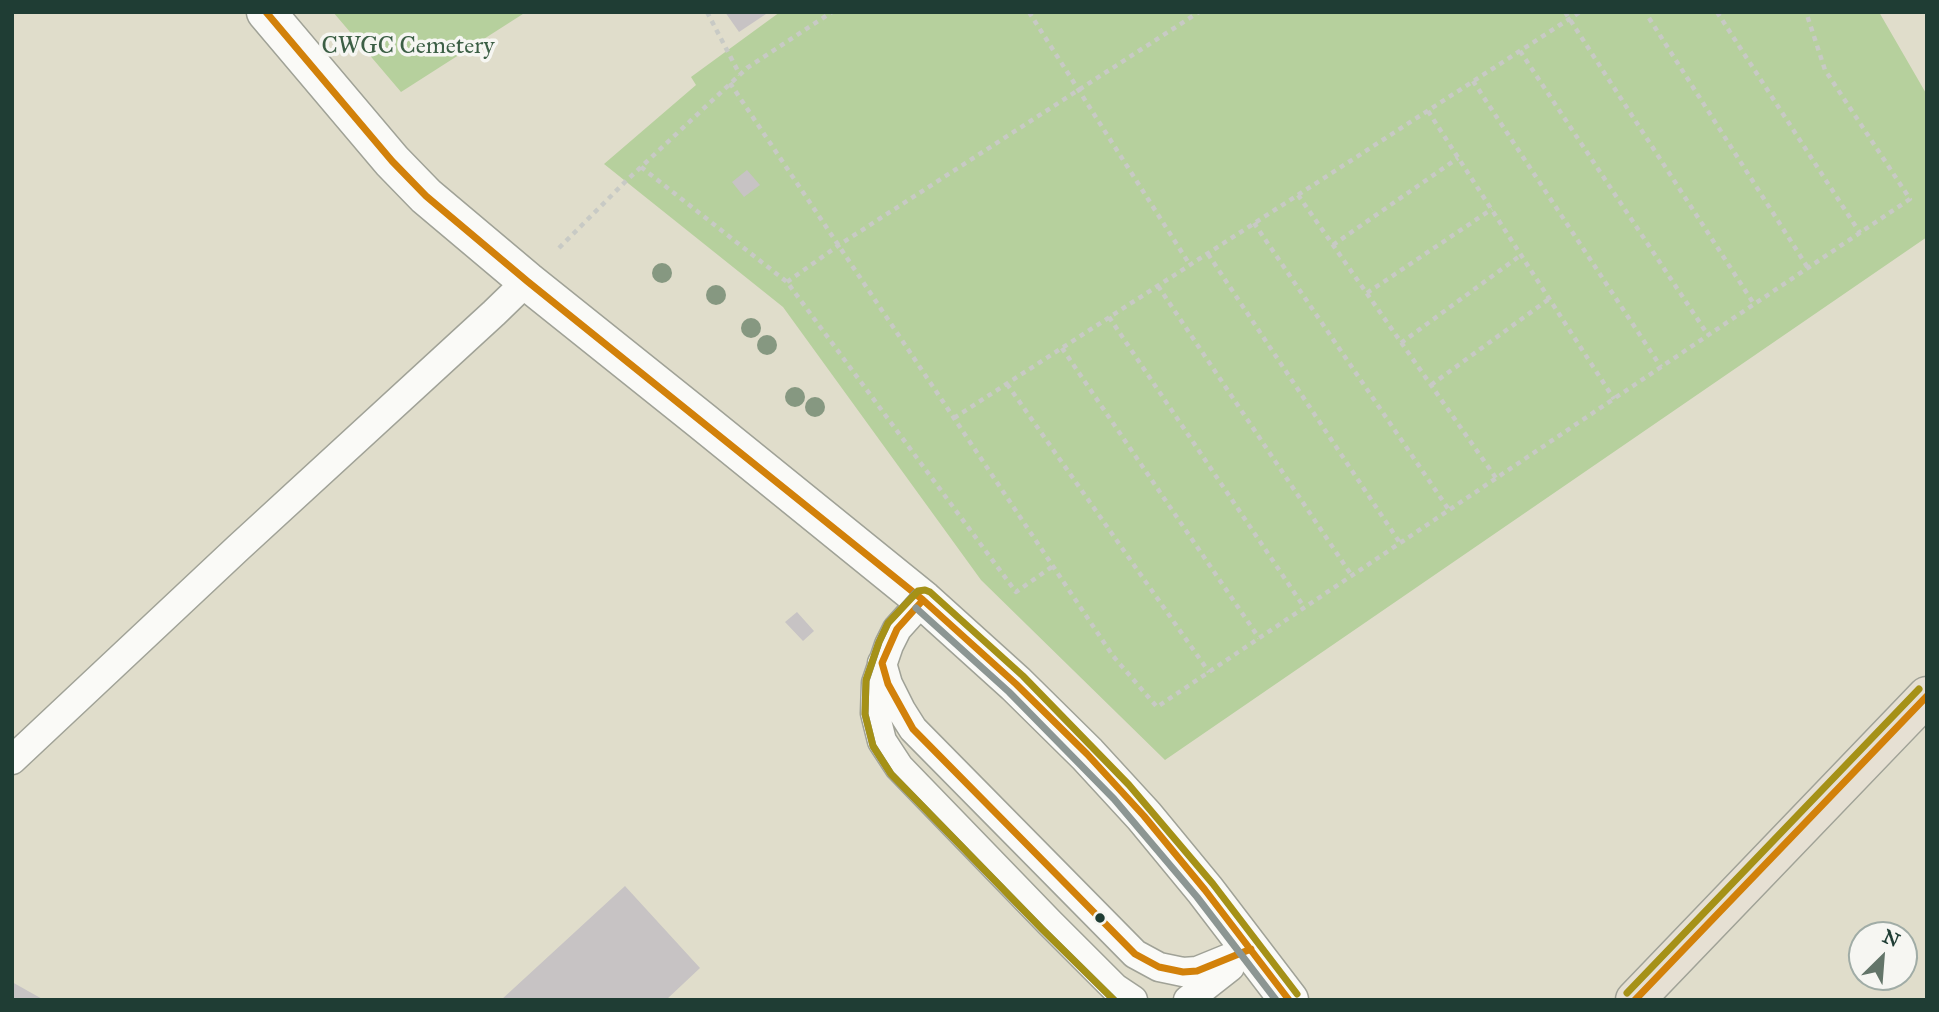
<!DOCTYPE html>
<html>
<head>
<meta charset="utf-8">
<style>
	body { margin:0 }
	#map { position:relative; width:1939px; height:1012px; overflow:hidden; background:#e0ddcb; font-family:"IM FELL Great Primer",serif }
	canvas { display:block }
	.frame { position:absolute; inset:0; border:14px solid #1f3d34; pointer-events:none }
	.north { position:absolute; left:1848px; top:921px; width:70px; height:70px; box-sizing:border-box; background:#f6f6f2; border:2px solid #a0aca6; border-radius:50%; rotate:25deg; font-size:19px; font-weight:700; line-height:28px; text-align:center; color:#1f3d34 }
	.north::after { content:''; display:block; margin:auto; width:24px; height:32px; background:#637569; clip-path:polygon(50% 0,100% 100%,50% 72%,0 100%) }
</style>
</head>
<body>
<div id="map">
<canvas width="1939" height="1012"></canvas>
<div class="frame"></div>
<div class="north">N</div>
</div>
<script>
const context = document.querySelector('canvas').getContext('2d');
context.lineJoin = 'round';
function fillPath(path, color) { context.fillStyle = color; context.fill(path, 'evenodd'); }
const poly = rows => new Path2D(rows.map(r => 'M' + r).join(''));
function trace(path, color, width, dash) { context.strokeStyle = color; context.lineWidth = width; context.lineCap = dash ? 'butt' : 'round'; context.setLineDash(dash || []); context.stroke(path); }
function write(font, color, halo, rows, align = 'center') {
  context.font = font + ' "IM FELL Great Primer",serif'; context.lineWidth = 7; context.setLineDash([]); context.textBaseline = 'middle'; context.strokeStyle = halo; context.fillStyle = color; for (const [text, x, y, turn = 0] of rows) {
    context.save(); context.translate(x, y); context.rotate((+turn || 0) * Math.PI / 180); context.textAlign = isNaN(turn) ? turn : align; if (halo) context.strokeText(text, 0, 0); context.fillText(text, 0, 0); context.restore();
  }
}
fillPath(poly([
	[333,12,526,12,401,92],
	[780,12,1879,12,1927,95,1927,237,1165,760,981,580,783,307,604,164,696,85,691,77]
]), '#b6d09d');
fillPath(poly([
	[725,12,769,12,739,32],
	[747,170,760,185,744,197,732,182],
	[797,612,814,631,803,641,785,622],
	[625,886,700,968,666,1000,501,1000],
	[12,982,44,1000,12,1000]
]), '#c7c3c4');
const service = poly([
	[923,600,897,629,889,645,876,683,875,713,882,741,899,767,1049,922,1115,988,1133,1000],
	[882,663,888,684,901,710,913,729,1135,954,1159,967,1183,972,1197,971,1251,949],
	[12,760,238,548,494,313,527,281],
	[1188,1000,1230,967]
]);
const minor = poly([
	[266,12,392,161,426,196,527,281,702,421,923,600,1016,684,1087,754,1144,816,1205,890,1289,1000]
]);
const primary = poly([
	[1635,1000,1927,696]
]);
trace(service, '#a0a297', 31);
trace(minor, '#a0a297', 41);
trace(primary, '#a0a297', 41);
trace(poly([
	[707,12,740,75],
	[1029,12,1190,265],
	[1565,12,1754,304],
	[1717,12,1860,233],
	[1649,18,1808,268],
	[1520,51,1708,335],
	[1473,81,1661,367],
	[730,83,1113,656,1157,707,1910,199,1825,70,1806,12],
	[1428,111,1614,399],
	[641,167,787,282,1016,592,1053,566],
	[1298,195,1496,478],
	[1254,223,1449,510],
	[1333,245,1458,158],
	[559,248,626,181,747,68,832,12],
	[1208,254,1400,543],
	[787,282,839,245,1199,12],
	[1158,286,1352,576],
	[1367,293,1492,209],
	[1109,317,1304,607],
	[1401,343,1521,255],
	[1062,348,1259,638],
	[1007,384,1209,672],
	[1431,385,1549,299],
	[954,418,1580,12]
]), '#c8cac5', 4.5, [5, 5]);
trace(service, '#fafaf7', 28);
trace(minor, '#fafaf7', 38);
trace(primary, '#e6e0d3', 38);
trace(poly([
	[266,12,392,161,426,196,527,281,923,600,1016,684,1087,754,1144,816,1205,890,1289,1000],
	[923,600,897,629,882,663,888,684,913,729,1135,954,1159,967,1183,972,1197,971,1251,949],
	[1635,1000,1927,696]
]), '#d2810a', 7);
trace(poly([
	[915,593,888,623,879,642,866,681,865,714,873,746,891,774,1042,929,1114,1000],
	[916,608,1009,692,1114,799,1197,897,1276,1000]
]), '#8c9693', 7);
trace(poly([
	[1627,993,1919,689],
	[1114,1000,1042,929,891,774,873,746,865,714,866,680,879,642,888,623,918,591,925,590,930,592,1023,676,1129,785,1213,884,1297,994]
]), '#a59117', 7);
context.fillStyle = '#869881';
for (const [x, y] of [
	[662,273],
	[716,295],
	[751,328],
	[767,345],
	[795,397],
	[815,407]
]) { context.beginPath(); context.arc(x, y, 10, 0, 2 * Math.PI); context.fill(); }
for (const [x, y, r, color] of [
	[1100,918,6,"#1f3d34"]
]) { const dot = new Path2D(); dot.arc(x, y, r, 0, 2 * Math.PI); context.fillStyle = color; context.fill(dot); trace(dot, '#f6f6f2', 2.5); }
write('24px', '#3c5f45', '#f6f6f2', [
	["CWGC Cemetery",408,47]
]);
</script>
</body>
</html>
